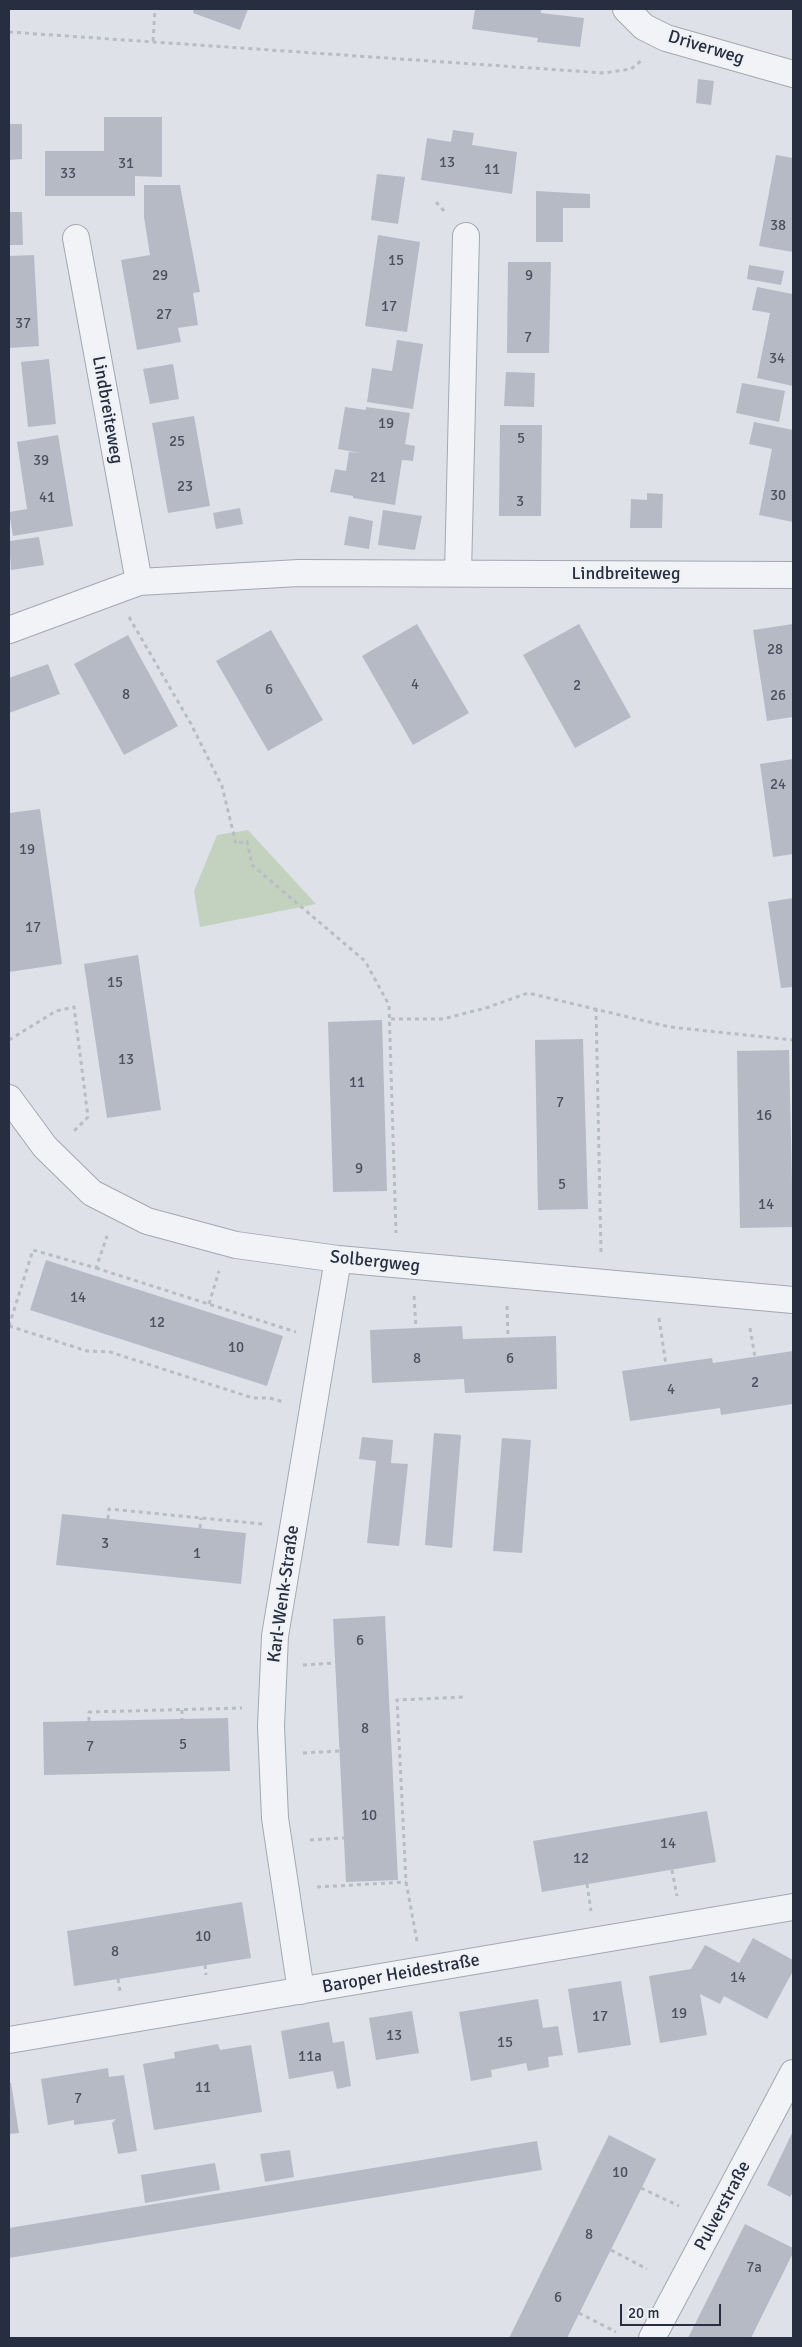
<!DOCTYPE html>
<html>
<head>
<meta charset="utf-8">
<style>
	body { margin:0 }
	#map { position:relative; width:802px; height:2347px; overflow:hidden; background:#dee1e8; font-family:Signika,sans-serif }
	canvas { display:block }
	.frame { position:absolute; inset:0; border:10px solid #272e3f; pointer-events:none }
	.scale { position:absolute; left:620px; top:2304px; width:101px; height:22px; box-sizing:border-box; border:2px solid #272e3f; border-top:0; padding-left:6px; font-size:15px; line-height:18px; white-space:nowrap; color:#272e3f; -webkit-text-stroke:4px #eef1f6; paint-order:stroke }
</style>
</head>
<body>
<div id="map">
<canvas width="802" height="2347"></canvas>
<div class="frame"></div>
<div class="scale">20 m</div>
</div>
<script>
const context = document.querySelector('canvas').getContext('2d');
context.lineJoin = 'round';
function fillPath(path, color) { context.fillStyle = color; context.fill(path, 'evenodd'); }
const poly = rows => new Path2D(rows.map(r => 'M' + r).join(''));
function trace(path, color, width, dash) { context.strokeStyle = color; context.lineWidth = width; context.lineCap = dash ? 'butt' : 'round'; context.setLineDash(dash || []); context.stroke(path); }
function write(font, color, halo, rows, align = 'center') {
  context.font = font + ' Signika,sans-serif'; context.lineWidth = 4; context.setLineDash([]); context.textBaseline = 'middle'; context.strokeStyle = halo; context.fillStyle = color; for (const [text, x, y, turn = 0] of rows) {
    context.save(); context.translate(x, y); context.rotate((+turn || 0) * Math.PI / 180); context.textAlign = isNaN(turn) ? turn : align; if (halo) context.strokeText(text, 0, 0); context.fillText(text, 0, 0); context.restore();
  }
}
fillPath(poly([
	[248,830,316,904,200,927,194,891,217,835]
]), '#c3d2bf');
fillPath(poly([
	[194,9,248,9,240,30,193,13],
	[475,9,541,9,541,13,584,18,580,47,537,42,538,38,472,29],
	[698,79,714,81,711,105,696,103],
	[104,117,162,117,162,177,135,176,135,196,45,196,45,151,104,151],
	[9,124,22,124,22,159,9,160],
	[453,130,474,133,472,145,517,152,512,194,421,180,427,138,451,142],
	[776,155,793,158,793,252,759,246],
	[377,174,405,177,398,224,371,220],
	[144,185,180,185,200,292,193,293,198,325,178,328,181,342,137,350,121,260,150,255,144,217],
	[536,191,590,194,590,208,563,208,563,242,536,242],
	[9,212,22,212,23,245,9,245],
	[378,235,420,242,407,332,365,326],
	[34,255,39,346,9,348,9,256],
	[508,262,551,262,549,353,507,353],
	[749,265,784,271,781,285,747,279],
	[757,287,793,294,793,386,757,378,770,313,752,310],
	[397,340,423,344,413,409,367,402,372,368,392,371],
	[49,359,56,424,28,427,21,362],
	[173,364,179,399,150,404,143,369],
	[506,372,535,373,534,407,504,406],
	[742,383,785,391,779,422,736,413],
	[345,407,366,410,366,407,410,413,405,444,415,446,413,461,402,460,395,505,353,498,353,496,330,492,335,469,346,471,349,452,360,453,338,449],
	[194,416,210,506,168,513,152,423],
	[754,422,793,430,793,522,759,515,772,449,749,444],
	[500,425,542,425,541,516,499,516],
	[58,435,73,526,13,536,9,512,27,509,17,442],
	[647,493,663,494,662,528,630,528,631,499,647,500],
	[240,508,243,524,216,529,213,513],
	[383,510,422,516,415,550,378,545],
	[349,516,373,521,369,549,344,545],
	[39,537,44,565,11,570,9,541],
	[417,624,469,713,413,745,362,656],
	[579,624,631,717,575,748,523,655],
	[793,624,793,717,767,721,753,630],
	[271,630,323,720,268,751,216,661],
	[128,635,178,726,124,755,74,664],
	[48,664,60,694,9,713,9,678],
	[793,759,793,854,773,857,760,764],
	[40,809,62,964,9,972,9,813],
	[793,898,793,987,781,988,768,902],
	[138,955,161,1110,107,1118,84,964],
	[382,1020,387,1191,333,1192,328,1022],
	[583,1039,588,1209,538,1210,535,1040],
	[789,1050,793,1227,740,1228,737,1051],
	[46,1260,283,1336,267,1386,30,1310],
	[462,1326,463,1339,556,1336,557,1389,465,1393,464,1379,372,1383,370,1330],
	[793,1351,793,1404,721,1415,720,1408,630,1421,622,1371,712,1358,713,1363],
	[434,1433,461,1435,452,1548,425,1545],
	[362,1437,393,1440,391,1463,408,1464,399,1546,367,1543,376,1461,359,1459],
	[502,1438,531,1440,522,1553,493,1551],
	[62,1514,246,1533,241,1584,56,1565],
	[385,1616,398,1880,346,1882,333,1619],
	[228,1718,230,1771,44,1775,43,1722],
	[707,1811,716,1862,542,1892,533,1841],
	[242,1902,251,1958,74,1986,67,1931],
	[753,1938,793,1960,793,1971,767,2019,724,1996,720,2004,700,1994,707,2035,660,2043,649,1976,691,1969,705,1945,739,1963],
	[621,1981,631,2045,578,2053,568,1989],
	[538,1999,543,2028,558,2026,563,2055,548,2057,549,2067,528,2071,526,2063,491,2070,492,2077,471,2081,459,2012],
	[412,2011,419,2053,376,2060,369,2018],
	[329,2022,333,2043,344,2041,351,2086,337,2089,333,2071,289,2079,281,2031],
	[218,2044,220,2050,251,2045,262,2112,154,2130,143,2064,175,2058,174,2052],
	[108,2068,109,2077,124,2075,137,2151,118,2154,112,2123,116,2119,74,2125,74,2120,48,2125,41,2079],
	[9,2083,11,2083,19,2133,9,2134],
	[793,2131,793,2192,790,2197,767,2185],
	[609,2135,656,2159,567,2338,509,2338],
	[537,2141,542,2170,9,2258,9,2228],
	[290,2150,294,2177,265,2182,260,2154],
	[215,2163,220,2190,145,2203,141,2175],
	[745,2224,793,2248,793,2253,751,2338,688,2338]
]), '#b6bac5');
const minor = poly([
	[626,9,644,27,666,38,793,74],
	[76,238,139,582],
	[458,573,466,236],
	[9,630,139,582,299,573,793,575],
	[9,1098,45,1147,92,1193,147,1221,236,1245,338,1259,793,1300],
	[301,1991,275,1818,271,1726,275,1636,338,1259],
	[9,2040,793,1907],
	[652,2338,793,2073]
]);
trace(minor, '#a3a8b2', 28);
trace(poly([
	[9,32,604,73,631,69,642,60],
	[153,41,155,9],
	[436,202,446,213],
	[129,617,191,724,222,786,236,844,247,841,252,865,365,961,389,1005,396,1233],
	[596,1008,601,1252],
	[391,1019,443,1019,486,1008,528,993,670,1027,793,1040],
	[9,1040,56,1011,74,1007,88,1117,74,1131],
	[96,1268,296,1332],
	[414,1296,416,1328],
	[209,1304,219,1271],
	[507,1306,508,1338],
	[659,1318,666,1365],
	[9,1326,87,1351,110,1352,253,1398,269,1398,284,1402],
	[9,1326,33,1250,96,1268,107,1236],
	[750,1328,755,1357],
	[108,1519,109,1509,263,1524],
	[200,1528,201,1518],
	[303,1665,335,1663],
	[182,1710,182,1719],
	[89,1721,89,1712,242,1708],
	[303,1753,339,1751],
	[310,1840,344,1838],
	[672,1870,677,1896],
	[587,1884,591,1911],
	[317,1887,406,1882],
	[417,1941,406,1882,397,1700,465,1697],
	[205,1965,206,1975],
	[118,1979,120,1991],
	[641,2188,679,2206],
	[611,2250,647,2269],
	[579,2313,616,2332]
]), '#b8bcc3', 3, [4, 4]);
trace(minor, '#f1f3f6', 26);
write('15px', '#4b5160', null, [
	["13",447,163],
	["31",126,164],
	["11",492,170],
	["33",68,174],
	["38",778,226],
	["15",396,261],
	["29",160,276],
	["9",529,276],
	["17",389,307],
	["27",164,315],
	["37",23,324],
	["7",528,338],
	["34",777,359],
	["19",386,424],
	["5",521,439],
	["25",177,442],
	["39",41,461],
	["21",378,478],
	["23",185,487],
	["30",778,496],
	["41",47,498],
	["3",520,502],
	["28",775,650],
	["4",415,685],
	["2",577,686],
	["6",269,690],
	["8",126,695],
	["26",778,696],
	["24",778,785],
	["19",27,850],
	["17",33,928],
	["15",115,983],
	["13",126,1060],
	["11",357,1083],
	["7",560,1103],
	["16",764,1116],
	["9",359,1169],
	["5",562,1185],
	["14",766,1205],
	["14",78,1298],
	["12",157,1323],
	["10",236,1348],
	["8",417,1359],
	["6",510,1359],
	["2",755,1383],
	["4",671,1390],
	["3",105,1544],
	["1",197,1554],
	["6",360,1641],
	["8",365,1729],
	["5",183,1745],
	["7",90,1747],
	["10",369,1816],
	["14",668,1844],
	["12",581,1859],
	["10",203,1937],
	["8",115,1952],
	["14",738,1978],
	["19",679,2014],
	["17",600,2017],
	["13",394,2036],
	["15",505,2043],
	["11a",310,2057],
	["11",203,2088],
	["7",78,2099],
	["10",620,2173],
	["8",589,2235],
	["7a",754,2268],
	["6",558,2298]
]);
write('18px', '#272e3f', '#eef1f6', [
	["Driverweg",706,48,17],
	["Lindbreiteweg",107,410,80],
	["Lindbreiteweg",626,574],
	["Solbergweg",375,1262,6],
	["Karl-Wenk-Straße",284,1594,-82],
	["Baroper Heidestraße",401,1974,-10],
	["Pulverstraße",723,2206,-62]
]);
</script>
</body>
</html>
